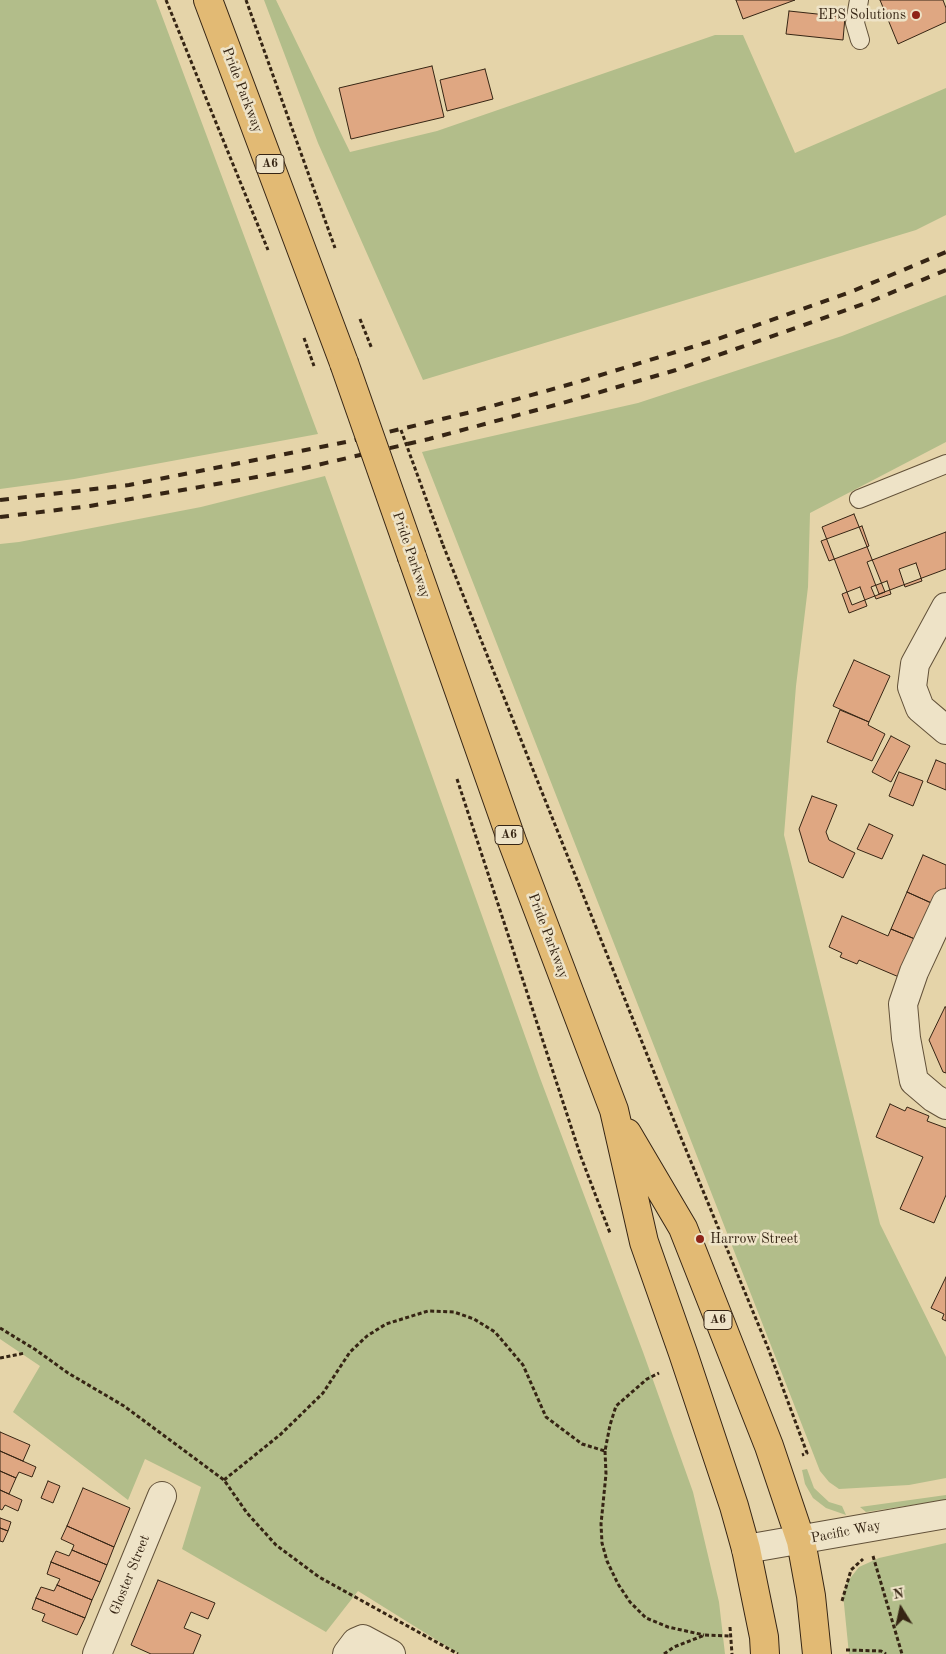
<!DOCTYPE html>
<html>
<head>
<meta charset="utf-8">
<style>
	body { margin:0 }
	#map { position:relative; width:946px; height:1654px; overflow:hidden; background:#e5d4a9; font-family:"Old Standard TT",serif }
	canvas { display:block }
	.north { position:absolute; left:876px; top:1584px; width:50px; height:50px; -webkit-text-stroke:4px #eee3c7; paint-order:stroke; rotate:350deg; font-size:14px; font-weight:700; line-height:20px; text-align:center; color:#362514 }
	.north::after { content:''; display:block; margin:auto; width:18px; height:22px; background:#362514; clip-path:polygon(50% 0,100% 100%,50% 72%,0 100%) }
</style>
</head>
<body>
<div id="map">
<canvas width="946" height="1654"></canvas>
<div class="north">N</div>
</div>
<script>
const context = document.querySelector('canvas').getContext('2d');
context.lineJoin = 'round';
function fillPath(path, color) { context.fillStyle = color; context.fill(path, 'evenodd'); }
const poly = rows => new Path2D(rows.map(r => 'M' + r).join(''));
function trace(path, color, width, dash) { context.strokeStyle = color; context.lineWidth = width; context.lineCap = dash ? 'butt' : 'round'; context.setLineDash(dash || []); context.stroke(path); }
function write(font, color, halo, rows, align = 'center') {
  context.font = font + ' "Old Standard TT",serif'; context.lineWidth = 5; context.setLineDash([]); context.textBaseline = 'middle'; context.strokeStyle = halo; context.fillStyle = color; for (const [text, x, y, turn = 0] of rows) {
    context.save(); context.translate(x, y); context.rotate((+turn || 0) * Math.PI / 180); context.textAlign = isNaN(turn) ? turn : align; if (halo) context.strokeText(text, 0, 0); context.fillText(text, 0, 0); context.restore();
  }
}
fillPath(poly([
	[0,0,156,0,318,434,74,479,0,489],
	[264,0,276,0,350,152,437,131,715,35,743,35,795,153,946,88,946,215,916,230,423,380,318,143],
	[946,295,946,442,810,513,808,587,796,686,784,835,880,1224,946,1357,946,1478,909,1485,839,1489,829,1482,820,1471,422,452,638,403,842,336],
	[325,476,540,1078,643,1352,693,1492,719,1602,725,1654,459,1654,358,1591,326,1632,182,1549,201,1487,145,1459,128,1500,13,1412,40,1366,0,1339,0,544,19,542,201,507],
	[807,1469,814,1488,829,1502,842,1506,846,1515,826,1508,813,1498,805,1484,802,1470],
	[946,1495,946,1500,866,1512,860,1507],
	[946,1543,946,1654,849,1654,843,1594,848,1581,859,1567,879,1558]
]), '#b2bd8a');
const building = poly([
	[736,0,795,0,743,19,736,0],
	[880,0,943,0,946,8,946,22,898,44,880,0],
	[789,11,845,17,843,40,786,34,789,11],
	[432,66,444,117,351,139,339,88,432,66],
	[485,69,493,99,447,111,440,80,485,69],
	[854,514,885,592,852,605,822,527,854,514],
	[862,526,869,546,829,561,821,541,862,526],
	[946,532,946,569,879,594,867,562,946,532],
	[916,563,922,581,905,587,899,569,916,563],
	[887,581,891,594,876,599,871,587,887,581],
	[860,587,867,606,849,613,842,594,860,587],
	[854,660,890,676,869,722,833,706,854,660],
	[840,710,869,722,868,725,885,734,872,761,827,742,840,710],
	[891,736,910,746,891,782,872,772,891,736],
	[936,760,946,764,946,790,927,782,936,760],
	[899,772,923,781,913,806,889,796,899,772],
	[812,796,837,805,826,832,829,840,855,853,843,878,809,862,799,829,812,796],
	[869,824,893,835,882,859,857,849,869,824],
	[923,855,946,865,946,887,938,906,907,892,923,855],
	[907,892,938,906,922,942,891,929,907,892],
	[842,916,888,936,891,929,922,942,906,980,859,960,857,964,840,957,842,953,829,947,842,916],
	[945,1007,946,1007,946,1073,943,1072,929,1040,945,1007],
	[890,1104,905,1111,907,1107,929,1116,927,1121,946,1128,946,1195,934,1223,900,1209,923,1157,876,1137,890,1104],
	[946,1277,946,1321,942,1319,944,1314,931,1308,946,1277],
	[0,1432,30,1445,23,1461,0,1451,0,1432],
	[0,1451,36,1467,32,1477,19,1472,16,1478,0,1471,0,1451],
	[0,1471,16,1478,9,1494,0,1490,0,1471],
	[48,1481,60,1486,53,1503,41,1498,48,1481],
	[83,1488,130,1508,114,1547,67,1526,83,1488],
	[0,1490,22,1500,18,1511,5,1505,2,1510,0,1509,0,1490],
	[0,1518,11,1522,8,1531,0,1528,0,1518],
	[67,1526,114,1547,107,1565,72,1550,74,1545,61,1539,67,1526],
	[0,1528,8,1531,3,1542,0,1541,0,1528],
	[72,1550,107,1565,100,1582,51,1562,56,1551,69,1556,72,1550],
	[51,1562,100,1582,92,1600,57,1585,60,1579,47,1574,51,1562],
	[158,1580,215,1603,208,1619,191,1612,184,1628,201,1635,193,1654,151,1654,131,1645,158,1580],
	[57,1585,92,1600,85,1618,36,1598,41,1587,54,1591,57,1585],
	[36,1598,85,1618,77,1635,42,1621,45,1614,32,1609,36,1598]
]);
fillPath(building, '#dfa782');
trace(building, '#362514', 1);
const lane = poly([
	[859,0,855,23,860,40],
	[859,499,946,464]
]);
const street = poly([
	[946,607,915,664,912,687,920,708,946,730],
	[946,903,914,972,903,1004,906,1038,914,1081,934,1098,946,1105],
	[746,1549,946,1514],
	[97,1654,162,1496],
	[347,1654,356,1642,363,1639,391,1654]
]);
const primary = poly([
	[208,0,344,363],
	[412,557,512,841,614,1110,644,1242,683,1353,734,1506,746,1549,764,1637,765,1654],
	[627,1133,683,1228,769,1446,801,1541,811,1596,817,1654]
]);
trace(lane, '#625139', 20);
trace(street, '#625139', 30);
trace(primary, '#362514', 30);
trace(poly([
	[166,0,268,250],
	[246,0,335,248],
	[443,545,658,1082,768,1348,807,1453,802,1455],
	[457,779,581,1157,610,1233],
	[0,1328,36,1350,68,1373,124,1406,224,1480,247,1513,276,1545,319,1577,458,1654],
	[0,1358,25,1353],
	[605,1451,606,1474,601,1524,602,1543,607,1561,618,1584,630,1602,646,1618,668,1627,704,1635],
	[224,1480,281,1434,323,1393,350,1352,367,1336,386,1324,428,1311,454,1312,474,1319,495,1332,523,1365,546,1417,582,1444,605,1451,610,1425,616,1406,647,1379,659,1373],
	[873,1556,902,1654],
	[842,1601,851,1570,863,1559],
	[730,1627,732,1654],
	[846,1650,881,1651,886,1654],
	[664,1654,674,1647,705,1635,731,1636]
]), '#362514', 3, [4, 2.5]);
trace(lane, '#eee3c7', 18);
trace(street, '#eee3c7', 28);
trace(primary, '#e2ba74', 28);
trace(poly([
	[0,500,129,485,351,441,467,413,578,382,715,340,853,291,946,252],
	[0,517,90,506,240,480,300,469,429,439,559,404,676,370,869,302,946,270]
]), '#362514', 4, [9, 9]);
const primaryBridge = poly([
	[344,363,412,557]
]);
trace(primaryBridge, '#362514', 30, []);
trace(poly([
	[360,319,372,349],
	[304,338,314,366],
	[401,430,443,545]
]), '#362514', 3, [4, 2.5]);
trace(primaryBridge, '#e2ba74', 28);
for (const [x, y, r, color] of [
	[916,15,5,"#8f2418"],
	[700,1239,5,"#8f2418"]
]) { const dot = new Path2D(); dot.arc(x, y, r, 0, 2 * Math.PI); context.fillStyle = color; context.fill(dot); trace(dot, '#eee3c7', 2); }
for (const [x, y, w] of [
	[270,164,28],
	[509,835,28],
	[718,1320,28]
]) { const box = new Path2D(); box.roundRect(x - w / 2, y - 9.5, w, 19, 4); context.fillStyle = '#eee3c7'; context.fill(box); trace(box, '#362514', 1); }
write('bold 12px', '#362514', null, [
	["A6",270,164],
	["A6",509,835],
	["A6",718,1320]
]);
write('14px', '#362514', '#eee3c7', [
	["EPS Solutions",906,15],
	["Harrow Street",710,1239,"left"]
], 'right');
write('14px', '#362514', '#eee3c7', [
	["Pride Parkway",242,90,69],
	["Pride Parkway",411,555,71],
	["Pride Parkway",548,936,69],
	["Pacific Way",846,1532,-11],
	["Gloster Street",130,1575,-68]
]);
</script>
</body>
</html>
